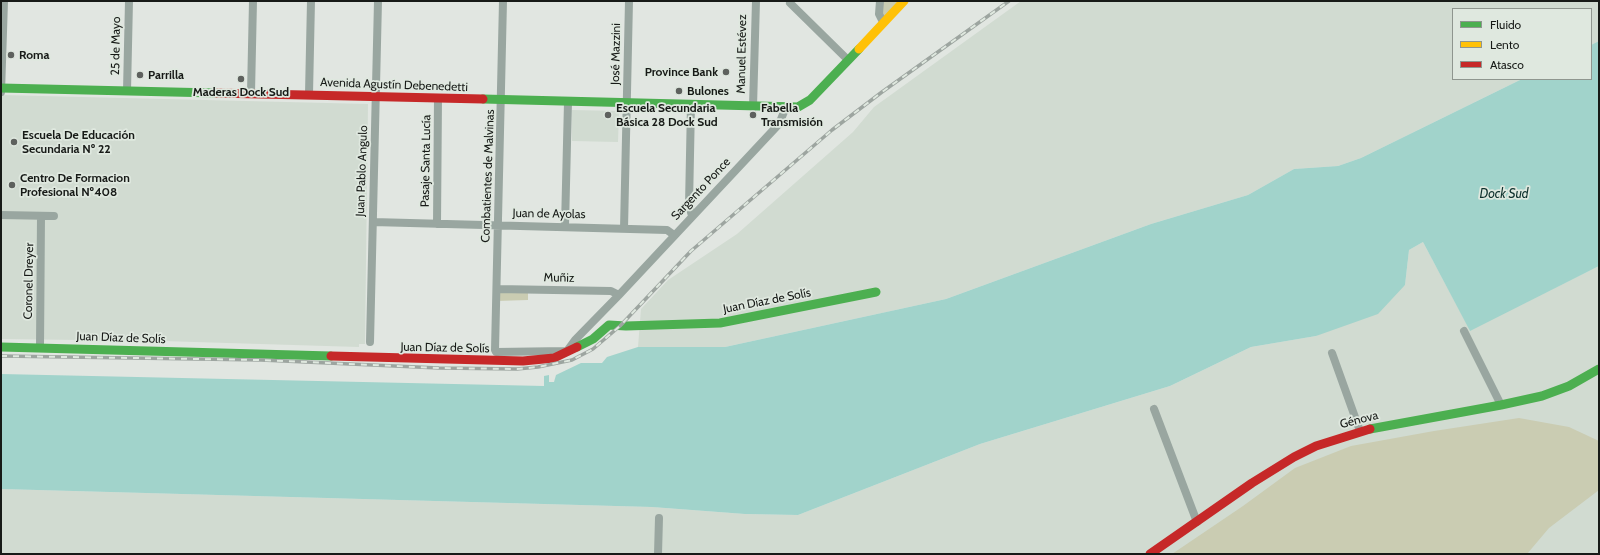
<!DOCTYPE html>
<html>
<head>
<meta charset="utf-8">
<style>
	body { margin:0 }
	#map { position:relative; width:1600px; height:555px; overflow:hidden; background:#e1e6e1; font-family:Cabin,sans-serif }
	canvas { display:block }
	.frame { position:absolute; inset:0; border:2px solid #171a17; pointer-events:none }
	.legend { position:absolute; left:1452px; top:8px; width:140px; height:72px; box-sizing:border-box; background:#dfe8df; border:1px solid #8f968f; margin:0; padding:5px 7px; list-style:none; font-size:12px; color:#171a17 }
	.legend li { display:flex; align-items:center; gap:8px; height:20px }
	.legend b { width:20px; border:1px solid #8f968f }
</style>
</head>
<body>
<div id="map">
<canvas width="1600" height="555"></canvas>
<div class="frame"></div>
<ul class="legend">
<li><b style="height:5px;background:#4caf50"></b>Fluido</li>
<li><b style="height:5px;background:#ffc107"></b>Lento</li>
<li><b style="height:5px;background:#c62828"></b>Atasco</li>
</ul>
</div>
<script>
const context = document.querySelector('canvas').getContext('2d');
context.lineJoin = 'round';
function fillPath(path, color) { context.fillStyle = color; context.fill(path, 'evenodd'); }
const poly = rows => new Path2D(rows.map(r => 'M' + r).join(''));
function trace(path, color, width, dash) { context.strokeStyle = color; context.lineWidth = width; context.lineCap = dash ? 'butt' : 'round'; context.setLineDash(dash || []); context.stroke(path); }
function write(font, color, halo, rows, align = 'center') {
  context.font = font + ' Cabin,sans-serif'; context.lineWidth = 3.5; context.setLineDash([]); context.textBaseline = 'middle'; context.strokeStyle = halo; context.fillStyle = color; for (const [text, x, y, turn = 0] of rows) {
    context.save(); context.translate(x, y); context.rotate((+turn || 0) * Math.PI / 180); context.textAlign = isNaN(turn) ? turn : align; if (halo) context.strokeText(text, 0, 0); context.fillText(text, 0, 0); context.restore();
  }
}
fillPath(poly([
	[1021,1,1599,1,1599,41,1591,45,1591,9,1453,9,1453,79,1522,79,1361,158,1338,166,1294,169,1248,195,1151,224,946,299,725,347,638,347,641,309,668,280,737,234,853,132,874,107],
	[1,95,368,104,365,344,359,344,359,347,162,341,1,339],
	[572,110,619,111,618,142,572,141],
	[1423,242,1470,330,1599,266,1599,554,1,554,1,489,652,507,745,514,798,515,980,444,1170,386,1251,347,1316,336,1405,285,1409,250]
]), '#d1dbd1');
fillPath(poly([
	[880,1,904,1,883,22],
	[497,289,528,290,528,300,496,301],
	[1519,418,1569,427,1599,441,1599,490,1549,528,1527,554,1172,554,1243,506,1295,468,1351,446,1434,431]
]), '#caccb2');
fillPath(poly([
	[1599,41,1599,266,1470,331,1423,242,1409,250,1405,285,1378,314,1316,336,1251,347,1170,386,980,444,798,515,745,514,652,507,1,489,1,374,544,386,544,376,549,375,549,382,554,382,556,375,581,363,602,363,607,357,638,347,725,347,946,299,1151,224,1248,195,1294,169,1338,166,1361,158,1522,79,1591,79,1591,45]
]), '#a1d3cb');
trace(poly([
	[503,1,495,350,496,352,567,351,575,340,619,295,779,124,786,107],
	[880,1,879,14,883,22],
	[790,3,848,60],
	[127,91,129,1],
	[1,92,4,1],
	[251,93,253,1],
	[309,94,311,1],
	[691,105,689,205,692,216],
	[753,107,756,1],
	[1,215,54,216],
	[373,222,667,230,674,235],
	[437,224,438,98],
	[565,226,568,102],
	[624,229,629,1],
	[497,289,611,291,619,295],
	[1464,331,1501,405],
	[370,342,378,1],
	[40,347,41,216],
	[1332,353,1360,431],
	[1154,409,1197,522],
	[658,554,659,518]
]), '#99a6a0', 8);
trace(poly([
	[1,88,215,93],
	[483,99,798,107,810,100,859,49],
	[1,347,331,356],
	[577,347,593,339,609,325,626,326,720,323,876,292],
	[1370,429,1501,405,1542,396,1569,386,1599,369]
]), '#4caf50', 9);
trace(poly([
	[859,49,904,1]
]), '#ffc107', 9);
trace(poly([
	[215,93,483,99],
	[331,356,523,361,554,358,577,347],
	[1150,554,1252,483,1294,457,1316,446,1370,429]
]), '#c62828', 9);
const rail = poly([
	[1,356,261,360,439,368,517,369,538,367,572,360,593,349,620,326,691,251,832,130,882,92,1009,1]
]);
trace(rail, '#9da5a0', 3.5);
trace(rail, '#dfe8df', 2, [6]);
for (const [x, y, r, color] of [
	[11,55,4,"#5e615e"],
	[726,72,4,"#5e615e"],
	[140,75,4,"#5e615e"],
	[241,79,4,"#5e615e"],
	[679,91,4,"#5e615e"],
	[608,115,4,"#5e615e"],
	[753,115,4,"#5e615e"],
	[14,142,4,"#5e615e"],
	[12,185,4,"#5e615e"]
]) { const dot = new Path2D(); dot.arc(x, y, r, 0, 2 * Math.PI); context.fillStyle = color; context.fill(dot); trace(dot, '#dfe8df', 1.5); }
write('12px', '#171a17', '#dfe8df', [
	["25 de Mayo",116,46,-89],
	["José Mazzini",616,54,-89],
	["Manuel Estévez",742,54,-89],
	["Avenida Agustín Debenedetti",394,85,2],
	["Pasaje Santa Lucía",426,161,-89],
	["Juan Pablo Angulo",362,171,-88],
	["Combatientes de Malvinas",488,176,-88],
	["Sargento Ponce",701,189,-47],
	["Juan de Ayolas",549,214,1],
	["Muñiz",559,278,1],
	["Coronel Dreyer",29,281,-89],
	["Juan Díaz de Solís",767,301,-11],
	["Juan Díaz de Solís",121,338,2],
	["Juan Díaz de Solís",445,348,1],
	["Génova",1359,420,-14]
]);
write('bold 12px', '#171a17', '#dfe8df', [
	["Roma",19,55],
	["Province Bank",718,72,"right"],
	["Parrilla",148,75],
	["Bulones",687,91],
	["Maderas Dock Sud",241,92,"center"],
	["Escuela Secundaria",616,108],
	["Básica 28 Dock Sud",616,122],
	["Fabella",761,108],
	["Transmisión",761,122],
	["Escuela De Educación",22,135],
	["Secundaria Nº 22",22,149],
	["Centro De Formacion",20,178],
	["Profesional Nº408",20,192]
], 'left');
write('italic 13px', '#0e312d', '#dfe8df', [
	["Dock Sud",1504,194]
]);
</script>
</body>
</html>
